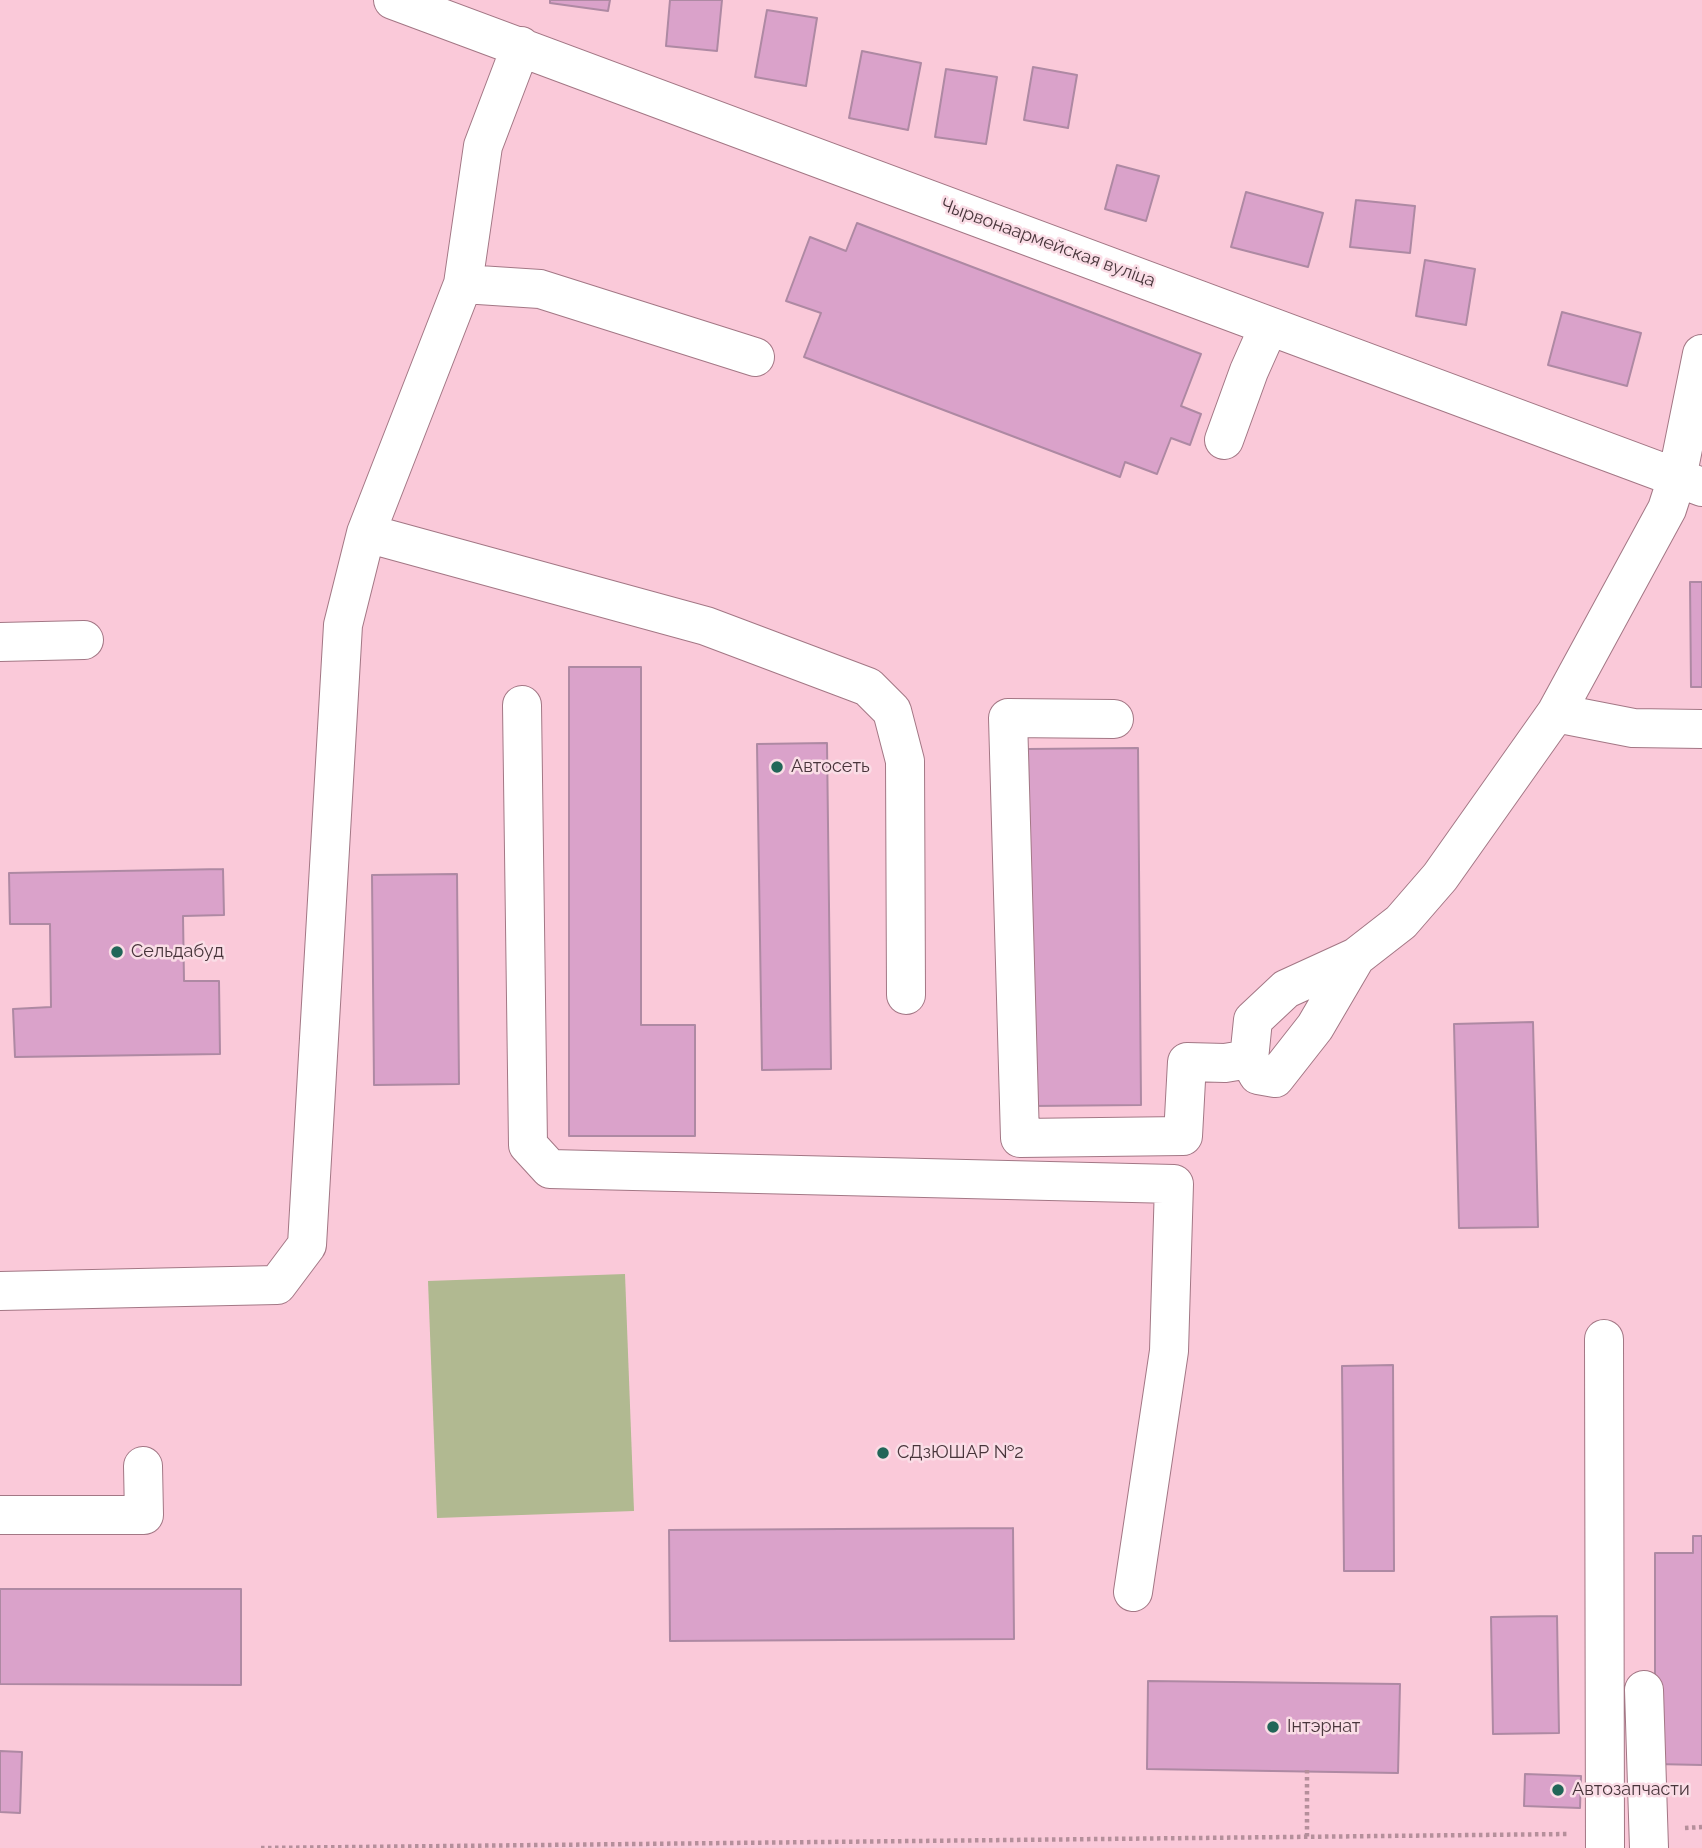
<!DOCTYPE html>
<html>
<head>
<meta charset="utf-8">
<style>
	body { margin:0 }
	canvas { display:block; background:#fac9d9 }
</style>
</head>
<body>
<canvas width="1702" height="1848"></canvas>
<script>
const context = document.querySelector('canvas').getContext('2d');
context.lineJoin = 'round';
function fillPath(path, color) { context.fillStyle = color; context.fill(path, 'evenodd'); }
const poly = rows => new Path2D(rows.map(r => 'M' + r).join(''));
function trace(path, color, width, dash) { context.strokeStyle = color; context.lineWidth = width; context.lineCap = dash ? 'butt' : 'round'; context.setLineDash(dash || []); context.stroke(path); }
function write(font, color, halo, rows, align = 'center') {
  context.font = font + ' Raleway,sans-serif'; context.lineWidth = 5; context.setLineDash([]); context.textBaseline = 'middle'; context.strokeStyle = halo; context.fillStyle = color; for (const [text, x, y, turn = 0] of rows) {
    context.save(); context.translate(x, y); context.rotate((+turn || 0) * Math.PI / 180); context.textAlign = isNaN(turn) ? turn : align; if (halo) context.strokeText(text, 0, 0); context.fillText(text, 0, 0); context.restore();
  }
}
fillPath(poly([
	[625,1274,634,1511,437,1518,428,1281]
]), '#b1b991');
const building = poly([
	[550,0,610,0,608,11,550,3,550,0],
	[670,0,722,0,717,51,666,46,670,0],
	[767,10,817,18,806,86,755,77,767,10],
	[862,51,921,63,908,130,849,118,862,51],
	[1033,67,1077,75,1068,128,1024,120,1033,67],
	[946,69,997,77,986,144,935,137,946,69],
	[1117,165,1159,176,1146,221,1105,209,1117,165],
	[1246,192,1323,213,1308,267,1231,247,1246,192],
	[1356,200,1415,206,1410,253,1350,247,1356,200],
	[857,223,1201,354,1181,406,1201,414,1190,445,1171,438,1157,474,1125,462,1120,477,804,357,821,313,786,301,810,237,846,251,857,223],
	[1425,260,1475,269,1466,325,1416,316,1425,260],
	[1562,312,1641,333,1627,386,1548,365,1562,312],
	[1690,582,1702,582,1702,687,1691,687,1690,582],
	[569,667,641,667,641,1025,695,1025,695,1136,569,1136,569,667],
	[827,743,831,1069,762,1070,757,744,827,743],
	[1138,748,1141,1105,1031,1106,1028,749,1138,748],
	[223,869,224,915,183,916,184,981,219,981,220,1054,15,1057,13,1009,51,1007,50,924,10,924,9,873,223,869],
	[457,874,459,1084,374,1085,372,875,457,874],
	[1533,1022,1538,1227,1459,1228,1454,1024,1533,1022],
	[1393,1365,1394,1571,1344,1571,1342,1366,1393,1365],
	[1013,1528,1014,1639,670,1641,669,1530,1013,1528],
	[1693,1536,1702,1536,1702,1765,1655,1764,1655,1553,1693,1553,1693,1536],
	[0,1589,241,1589,241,1685,0,1684,0,1589],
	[1557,1616,1559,1733,1493,1734,1491,1617,1557,1616],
	[1148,1681,1400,1684,1398,1773,1147,1769,1148,1681],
	[0,1751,22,1752,20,1813,0,1812,0,1751],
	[1525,1774,1581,1776,1580,1808,1524,1806,1525,1774]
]);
fillPath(building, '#daa2ca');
trace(building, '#ae89a3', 2);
const minor = poly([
	[393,0,1702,487],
	[463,284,540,289,755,357],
	[1224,440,1249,371,1269,326],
	[366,533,706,626,868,687,892,711,905,761,906,995],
	[0,642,84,640],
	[522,705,528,1145,550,1169,1174,1184,1169,1351,1133,1592],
	[1556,713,1633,728,1702,729],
	[1114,719,1008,718,1020,1138,1183,1136,1187,1062,1225,1063,1249,1059],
	[1356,957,1286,989,1253,1020,1249,1059,1258,1075,1275,1078,1315,1027,1356,957,1401,922,1440,877,1556,713,1667,509,1677,478,1702,354],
	[0,1291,277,1285,307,1245,343,625,366,533,463,284,483,146,521,46],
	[1604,1339,1605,1848],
	[0,1515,144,1515,143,1466],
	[1644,1690,1649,1848]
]);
trace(minor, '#a37785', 40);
trace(poly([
	[1307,1770,1307,1838],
	[1685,1828,1702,1827],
	[261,1848,1568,1834]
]), '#b58f9b', 4.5, [3.5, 3.5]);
trace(minor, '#fff', 38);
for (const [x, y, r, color] of [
	[777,767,7,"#216658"],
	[117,952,7,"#216658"],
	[883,1453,7,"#216658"],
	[1273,1727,7,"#216658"],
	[1558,1790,7,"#216658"]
]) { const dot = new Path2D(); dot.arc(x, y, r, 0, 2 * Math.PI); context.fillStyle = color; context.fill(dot); trace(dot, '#fadde6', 2.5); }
write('18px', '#48353b', '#fadde6', [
	["Чырвонаармейская вуліца",1048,243,20]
]);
write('18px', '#48353b', '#fadde6', [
	["Автосеть",791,767],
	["Сельдабуд",131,952],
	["СДзЮШАР №2",897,1453],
	["Інтэрнат",1287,1727],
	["Автозапчасти",1572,1790]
], 'left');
</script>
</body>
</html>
